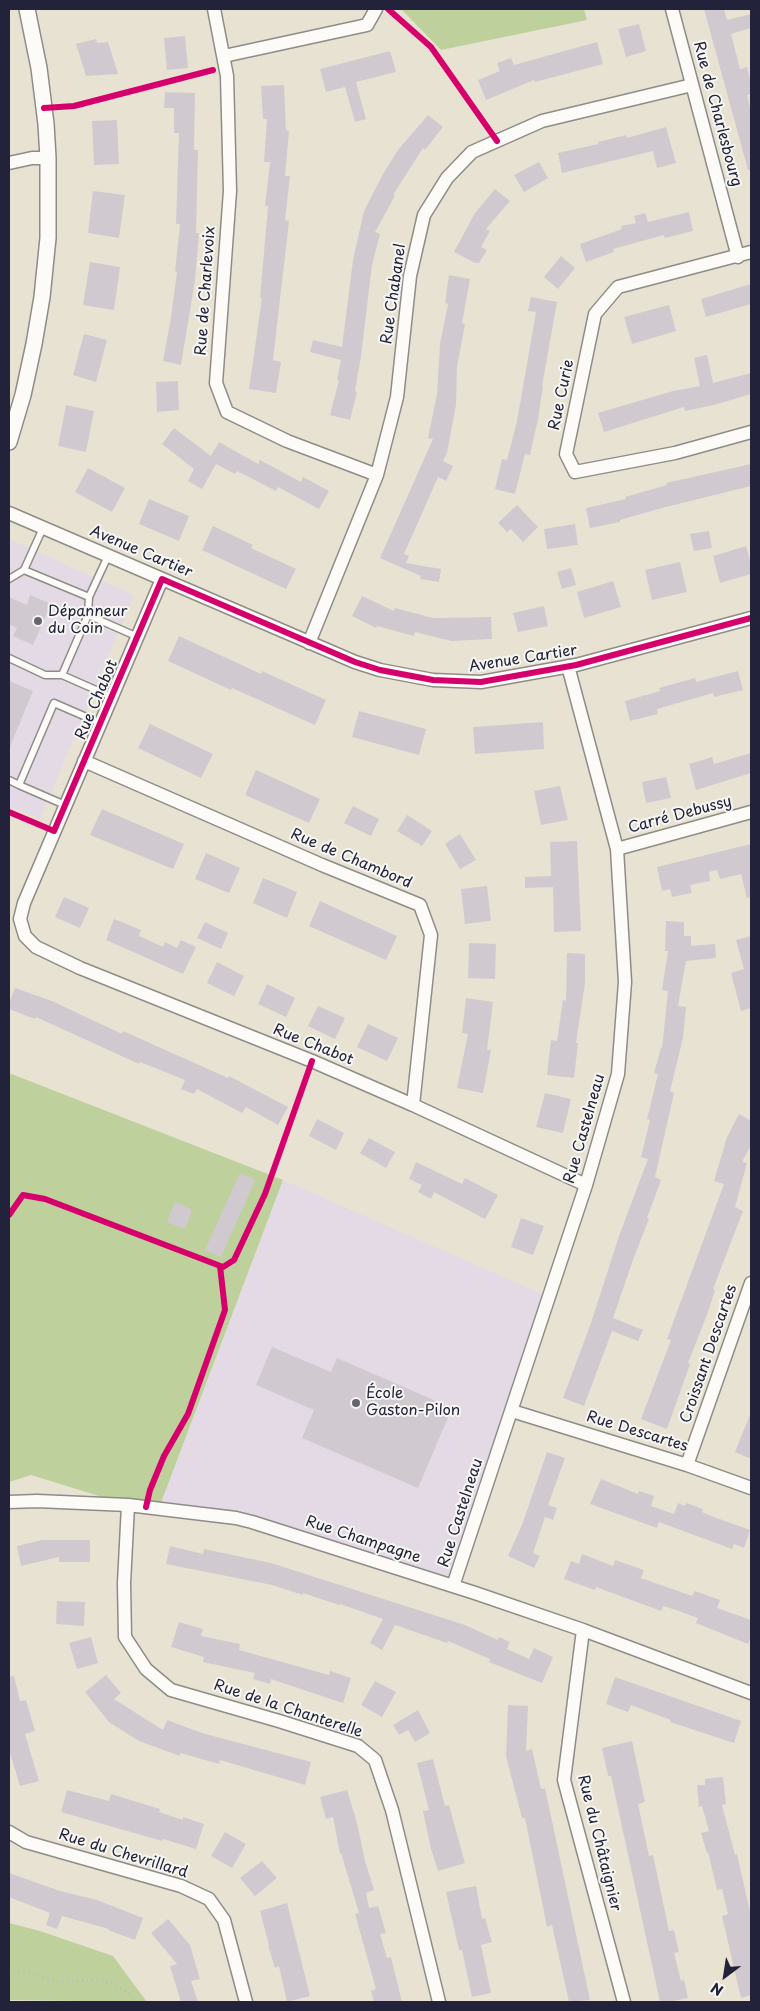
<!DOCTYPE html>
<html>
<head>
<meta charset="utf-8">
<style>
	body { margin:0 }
	#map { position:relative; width:760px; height:2011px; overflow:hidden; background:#e8e2d3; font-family:"Playpen Sans",sans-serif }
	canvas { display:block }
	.frame { position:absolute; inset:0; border:10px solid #22223b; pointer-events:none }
	.north { position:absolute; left:700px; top:1951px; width:50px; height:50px; -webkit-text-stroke:4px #f6f6f2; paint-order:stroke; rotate:211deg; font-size:14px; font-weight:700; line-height:20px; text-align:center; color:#22223b }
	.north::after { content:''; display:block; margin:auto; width:18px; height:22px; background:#22223b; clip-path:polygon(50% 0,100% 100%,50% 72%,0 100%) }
</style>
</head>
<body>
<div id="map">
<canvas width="760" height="2011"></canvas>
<div class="frame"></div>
<div class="north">N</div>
</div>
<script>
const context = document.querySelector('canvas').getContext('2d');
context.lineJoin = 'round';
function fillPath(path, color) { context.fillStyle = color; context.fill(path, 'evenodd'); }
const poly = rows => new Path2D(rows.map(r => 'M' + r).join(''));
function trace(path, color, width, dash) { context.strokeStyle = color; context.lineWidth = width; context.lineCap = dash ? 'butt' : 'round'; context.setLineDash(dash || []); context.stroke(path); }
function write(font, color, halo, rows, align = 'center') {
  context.font = font + ' "Playpen Sans",sans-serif'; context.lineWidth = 4; context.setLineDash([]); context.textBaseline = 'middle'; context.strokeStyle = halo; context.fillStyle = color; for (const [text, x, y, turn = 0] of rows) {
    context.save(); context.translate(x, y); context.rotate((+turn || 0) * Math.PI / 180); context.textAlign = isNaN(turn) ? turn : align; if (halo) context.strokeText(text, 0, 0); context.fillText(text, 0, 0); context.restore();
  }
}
fillPath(poly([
	[9,539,134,595,40,819,9,806],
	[283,1180,549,1297,453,1586,252,1522,159,1508]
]), '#e4dae5');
fillPath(poly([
	[401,9,584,9,587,20,441,50],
	[9,1073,283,1180,159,1508,128,1505,31,1475,9,1482],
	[9,1923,40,1931,113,1956,147,2002,9,2000]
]), '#bed19c');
fillPath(poly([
	[704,9,724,9,727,20,751,14,751,28,731,34,740,69,747,67,751,84,751,94,747,95,751,111,751,170,748,170],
	[639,24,646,51,626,57,618,29],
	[185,36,188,68,167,70,164,38],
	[96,39,97,43,108,42,118,74,86,76,76,44],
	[597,42,603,64,535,82,534,80,486,100,478,80,500,71,497,63,511,58,514,65],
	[390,51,396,72,356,82,366,119,355,122,345,87,326,92,320,69],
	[284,85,286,130,289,131,285,176,290,176,285,220,289,221,273,360,281,362,276,393,249,389,262,298,260,298,268,206,265,206,270,162,264,162,267,119,263,119,261,86],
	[165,92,195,93,194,150,198,150,196,233,199,233,195,280,181,365,163,361,171,317,177,272,175,271,180,224,176,224,179,133,174,133,174,108,164,108],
	[428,115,443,127,425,150,423,148,393,195,395,196,375,232,380,234,372,265,361,356,355,391,357,392,350,420,330,415,339,380,337,380,341,360,310,352,313,340,342,347,353,260,364,211,383,174,398,150],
	[117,120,119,164,94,165,92,121],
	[666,127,676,163,657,168,653,151,562,173,558,153,598,144,598,142,626,135,627,138],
	[539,162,548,178,524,192,514,175],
	[495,189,510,201,486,229,490,231,481,247,487,250,479,263,475,263,454,252,475,213],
	[93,191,125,195,119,238,88,233],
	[689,212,693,231,665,238,664,235,613,249,614,252,586,262,580,244,622,229,621,226,636,223,634,216,645,213,648,222],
	[561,256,575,268,558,289,544,277],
	[90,262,120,267,114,310,83,305],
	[449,275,470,279,462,323,465,324,457,367,456,405,447,453,443,461,453,466,446,481,438,477,404,554,409,556,406,563,441,569,439,582,420,579,421,576,380,558,433,439,428,438,437,394,440,344,448,304,445,303],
	[751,284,751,304,706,317,701,299],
	[531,297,557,302,542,386,543,386,538,419,530,455,525,454,515,494,495,489,502,459,507,460,517,421,536,312,528,311],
	[669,305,676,331,632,344,624,317],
	[84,334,107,340,96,382,73,375],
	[707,355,713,383,751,373,751,394,714,405,685,411,684,407,604,432,598,413,673,391,700,386,694,358],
	[178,381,179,410,157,412,156,382],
	[66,405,94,411,86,452,58,446],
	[174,428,211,456,219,442,258,464,260,460,301,482,303,477,329,491,319,509,278,487,276,491,237,471,235,474,216,464,202,489,188,481,194,469,162,444],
	[751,464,751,486,662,508,620,520,620,522,590,528,586,508,626,499,625,497,667,485,666,483],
	[88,468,125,488,112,512,75,492],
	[149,499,189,516,179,541,139,524],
	[517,505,538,527,523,542,511,529,507,532,498,523],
	[575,524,578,545,547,549,544,529],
	[213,526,253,545,251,548,296,569,286,589,202,550],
	[709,531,712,548,694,551,690,534],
	[746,546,751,564,751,574,720,583,713,556],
	[680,562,687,592,652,600,645,570],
	[571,568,576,585,562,589,557,572],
	[613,581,621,607,584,618,577,592],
	[30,595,51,604,33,645,13,636,17,628,9,624,9,597,27,605],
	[362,596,394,611,395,608,433,618,491,617,492,639,451,641,415,632,414,636,377,626,376,628,352,616],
	[544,606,548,626,518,632,513,613],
	[179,636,261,674,262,671,326,700,315,725,232,688,231,690,168,661],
	[738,671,743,690,714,697,713,693,657,709,658,714,630,721,625,701,660,691,659,688,695,678,696,682],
	[9,681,33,691,9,749],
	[359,711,426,729,419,755,352,737],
	[543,722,544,749,475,754,473,727],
	[150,724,213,754,201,778,138,748],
	[751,753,751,773,696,790,689,764,712,757,714,764],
	[256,770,320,799,309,823,245,795],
	[666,777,671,798,646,803,642,782],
	[560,786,568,820,541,825,534,791],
	[353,806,379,819,371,836,344,823],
	[102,809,184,844,173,869,90,835],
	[407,815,432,831,422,846,397,831],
	[460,834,476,860,460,869,445,844],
	[577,841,581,931,554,932,553,887,525,888,525,877,551,876,550,842],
	[751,844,751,897,747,898,741,874,720,879,717,870,709,872,710,881,690,885,692,893,672,897,670,889,662,891,657,867],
	[206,853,240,868,229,893,195,879],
	[263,878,297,892,287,918,253,903],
	[487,886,491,921,465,924,461,889],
	[64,897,89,908,80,928,55,917],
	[320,901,397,936,386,960,309,926],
	[114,919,141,930,139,936,163,947,165,942,177,948,181,940,196,947,183,974,106,940],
	[666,921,684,922,684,936,691,936,691,946,715,944,716,958,686,961,678,1006,686,1007,683,1038,670,1091,674,1093,655,1177,661,1180,647,1218,649,1219,634,1257,613,1318,643,1330,638,1341,612,1331,584,1406,563,1398,591,1323,619,1236,648,1159,641,1157,650,1120,647,1119,658,1074,654,1073,661,1048,662,1048,668,991,662,990,668,951,665,951],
	[205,922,228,933,221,949,197,938],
	[751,936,751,1008,741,1011,731,973,744,969,736,940],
	[469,943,496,944,495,979,468,978],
	[567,953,585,954,585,983,576,1043,578,1043,574,1078,547,1075,551,1040,557,1041,563,1000,566,1001],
	[217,962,244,976,234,996,207,983],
	[267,984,295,998,286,1017,258,1004],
	[15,988,52,1001,122,1034,123,1031,228,1078,229,1076,288,1107,278,1125,246,1107,242,1113,197,1089,194,1094,181,1089,185,1080,140,1062,139,1064,36,1017,35,1019,9,1009,9,1003],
	[466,998,493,1002,487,1050,491,1050,483,1093,457,1088,468,1034,462,1033],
	[318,1006,345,1018,335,1039,308,1026],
	[368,1024,398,1038,387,1061,357,1047],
	[545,1093,571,1099,563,1133,536,1127],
	[739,1114,751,1121,751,1145,742,1162,747,1163,735,1207,743,1211,713,1289,715,1290,708,1312,688,1363,690,1364,667,1429,641,1419,671,1340,667,1339,724,1184,714,1181,727,1137],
	[317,1119,344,1133,336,1150,309,1136],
	[369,1138,395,1152,386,1168,360,1153],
	[416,1162,462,1184,465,1178,498,1195,485,1219,434,1192,431,1199,418,1192,422,1185,409,1179],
	[240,1173,255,1180,221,1257,205,1250],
	[175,1202,192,1210,185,1229,167,1222],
	[521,1218,544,1226,533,1255,511,1247],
	[272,1347,331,1372,337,1358,452,1408,418,1488,302,1438,314,1410,256,1385],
	[751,1412,751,1459,735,1452],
	[547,1452,565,1458,548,1505,557,1508,553,1520,545,1517,533,1553,540,1556,534,1568,508,1556,522,1525],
	[601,1479,638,1494,639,1491,654,1496,651,1506,674,1514,678,1503,685,1506,686,1503,703,1509,702,1512,711,1516,750,1530,744,1548,734,1544,732,1549,659,1522,657,1528,590,1504],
	[42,1540,90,1540,90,1562,59,1562,59,1557,21,1566,17,1546],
	[170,1546,203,1554,204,1549,271,1563,465,1625,498,1640,499,1637,510,1642,507,1649,529,1659,534,1648,553,1657,542,1683,489,1662,490,1659,448,1641,447,1643,395,1625,382,1650,370,1643,383,1619,340,1604,339,1605,303,1593,303,1595,272,1585,166,1564],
	[582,1554,613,1566,615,1560,644,1570,641,1578,692,1596,695,1591,720,1600,717,1608,751,1620,751,1636,748,1644,696,1623,698,1618,676,1610,663,1606,661,1611,596,1587,595,1590,564,1579,571,1561,579,1564],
	[57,1601,85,1602,84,1626,56,1624],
	[179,1622,203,1629,201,1636,240,1644,239,1650,329,1675,330,1671,351,1678,343,1703,271,1679,270,1684,253,1679,255,1673,203,1662,204,1657,171,1647],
	[91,1637,98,1663,77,1669,69,1643],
	[106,1675,121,1693,114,1699,163,1730,167,1720,202,1733,311,1762,305,1785,220,1760,219,1764,180,1753,180,1756,139,1741,109,1722,85,1692],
	[14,1676,20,1701,26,1700,35,1731,25,1734,39,1781,20,1786,9,1749,9,1677],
	[615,1677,741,1721,734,1743,670,1722,671,1720,631,1705,628,1712,606,1704],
	[375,1681,396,1692,382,1717,361,1705],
	[508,1705,528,1706,526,1751,532,1749,541,1789,545,1788,590,2000,569,2002,552,1925,547,1927,525,1818,522,1818,506,1756],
	[418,1710,430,1733,415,1742,408,1730,399,1735,393,1725],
	[632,1741,645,1802,638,1804,649,1856,653,1855,669,1931,674,1930,679,1952,674,1953,681,1981,684,1980,688,1998,668,2002,660,2002,611,1776,608,1776,602,1748],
	[433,1759,445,1806,449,1805,465,1863,438,1871,431,1849,423,1811,429,1810,417,1763],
	[723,1777,726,1804,722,1805,735,1855,737,1854,751,1916,751,1995,741,1998,722,1916,728,1914,722,1889,717,1890,708,1852,707,1853,701,1833,709,1831,702,1806,699,1807,697,1785,705,1785,705,1779],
	[67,1790,109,1801,111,1794,160,1809,159,1812,183,1820,183,1817,204,1824,196,1849,163,1839,162,1841,61,1812],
	[347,1790,357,1823,365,1861,374,1890,366,1893,369,1908,378,1906,386,1933,380,1934,387,1958,391,1957,402,2002,374,2002,371,1991,376,1989,355,1914,359,1913,341,1853,340,1854,333,1817,326,1819,320,1797],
	[225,1832,246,1844,232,1868,211,1856],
	[262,1861,277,1878,255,1896,240,1878],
	[9,1873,60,1891,97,1900,143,1918,135,1940,108,1930,109,1929,62,1916,57,1929,46,1925,50,1913,9,1897],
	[476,1886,482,1919,485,1918,492,1942,481,1945,491,1993,472,1997,462,1950,459,1950,446,1892],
	[287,1903,310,1996,287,2002,279,1966,275,1968,268,1945,269,1945,260,1911],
	[168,1919,190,1945,200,1979,191,1981,198,2002,181,2002,170,1966,177,1964,151,1933]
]), '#d0cad0');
const service = poly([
	[43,528,24,570,89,597],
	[9,579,24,570],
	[88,615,138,637],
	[9,658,45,675,62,675,112,697],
	[62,675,88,615,89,597,108,556],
	[9,780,19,785,54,703,100,723],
	[19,785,65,805]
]);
const minor = poly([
	[214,9,227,76,230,191,216,383,227,412,287,441,377,475],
	[672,9,738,257],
	[224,56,367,25,376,9],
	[9,163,32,158,48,158],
	[751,252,618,287,595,314,566,454,575,472,675,453,751,432],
	[9,513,355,662,380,670,433,680,481,682,576,665,751,618],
	[162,579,24,903,20,919,25,936,36,947,80,968,312,1061,413,1105,586,1185],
	[309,643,377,475,397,397,410,276,424,215,447,178,472,152,542,121,692,85],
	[84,761,322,865,420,905,431,935,413,1105],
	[617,849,751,812],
	[512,1411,687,1465,751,1488],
	[687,1465,751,1283],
	[9,1502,37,1501,128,1505,236,1518,252,1522,475,1593,583,1630,751,1693],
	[128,1505,124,1583,125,1637,146,1669,171,1690,279,1721,358,1746,375,1760,392,1810,439,2002],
	[453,1586,586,1185,618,1074,625,982,617,849,568,666],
	[583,1630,564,1780,624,2002],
	[9,1832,26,1842,181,1886,209,1899,224,1920,246,2002]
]);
const tertiary = poly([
	[9,442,23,395,34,344,42,297,48,238,48,158,46,124,39,68,27,9]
]);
trace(service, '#8f8c88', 9);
trace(minor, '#8f8c88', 15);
trace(tertiary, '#8f8c88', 18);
trace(poly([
	[9,1969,36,1975,55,1982,104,1980,127,1992,137,2002]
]), '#bdbbbb', 2.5, [1, 4]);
trace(service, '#fcfbf8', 6);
trace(minor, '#fcfbf8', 12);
trace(tertiary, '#fcfbf8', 15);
trace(poly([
	[388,9,431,47,497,141],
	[44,108,74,106,213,70],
	[9,812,54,831,162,579,355,662,380,670,433,680,481,682,576,665,751,618],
	[9,1215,23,1195,45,1199,223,1267,234,1260,265,1194,312,1061],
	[146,1507,150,1490,164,1456,188,1414,225,1310,220,1266]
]), '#d6006c', 6);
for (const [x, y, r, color] of [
	[38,621,5,"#676570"],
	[356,1403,5,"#676570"]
]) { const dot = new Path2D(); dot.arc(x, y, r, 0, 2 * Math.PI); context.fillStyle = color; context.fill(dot); trace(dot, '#f6f6f2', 2); }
write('15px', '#22223b', '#f6f6f2', [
	["Rue de Charlesbourg",717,114,75],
	["Rue de Charlevoix",206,291,-86],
	["Rue Chabanel",394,294,-82],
	["Rue Curie",562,395,-78],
	["Avenue Cartier",141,552,23],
	["Avenue Cartier",523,659,-9],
	["Rue Chabot",97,700,-67],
	["Carré Debussy",680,815,-15],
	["Rue de Chambord",351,859,23],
	["Rue Chabot",313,1045,22],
	["Rue Castelneau",585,1129,-74],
	["Croissant Descartes",709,1354,-71],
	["Rue Descartes",637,1432,17],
	["Rue Castelneau",461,1513,-72],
	["Rue Champagne",363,1540,18],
	["Rue de la Chanterelle",288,1709,18],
	["Rue du Châtaignier",599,1843,76],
	["Rue du Chevrillard",123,1854,17]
]);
write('15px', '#22223b', '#f6f6f2', [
	["Dépanneur",48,612],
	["du Coin",48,629],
	["École",366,1394],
	["Gaston-Pilon",366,1411]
], 'left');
</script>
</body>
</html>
